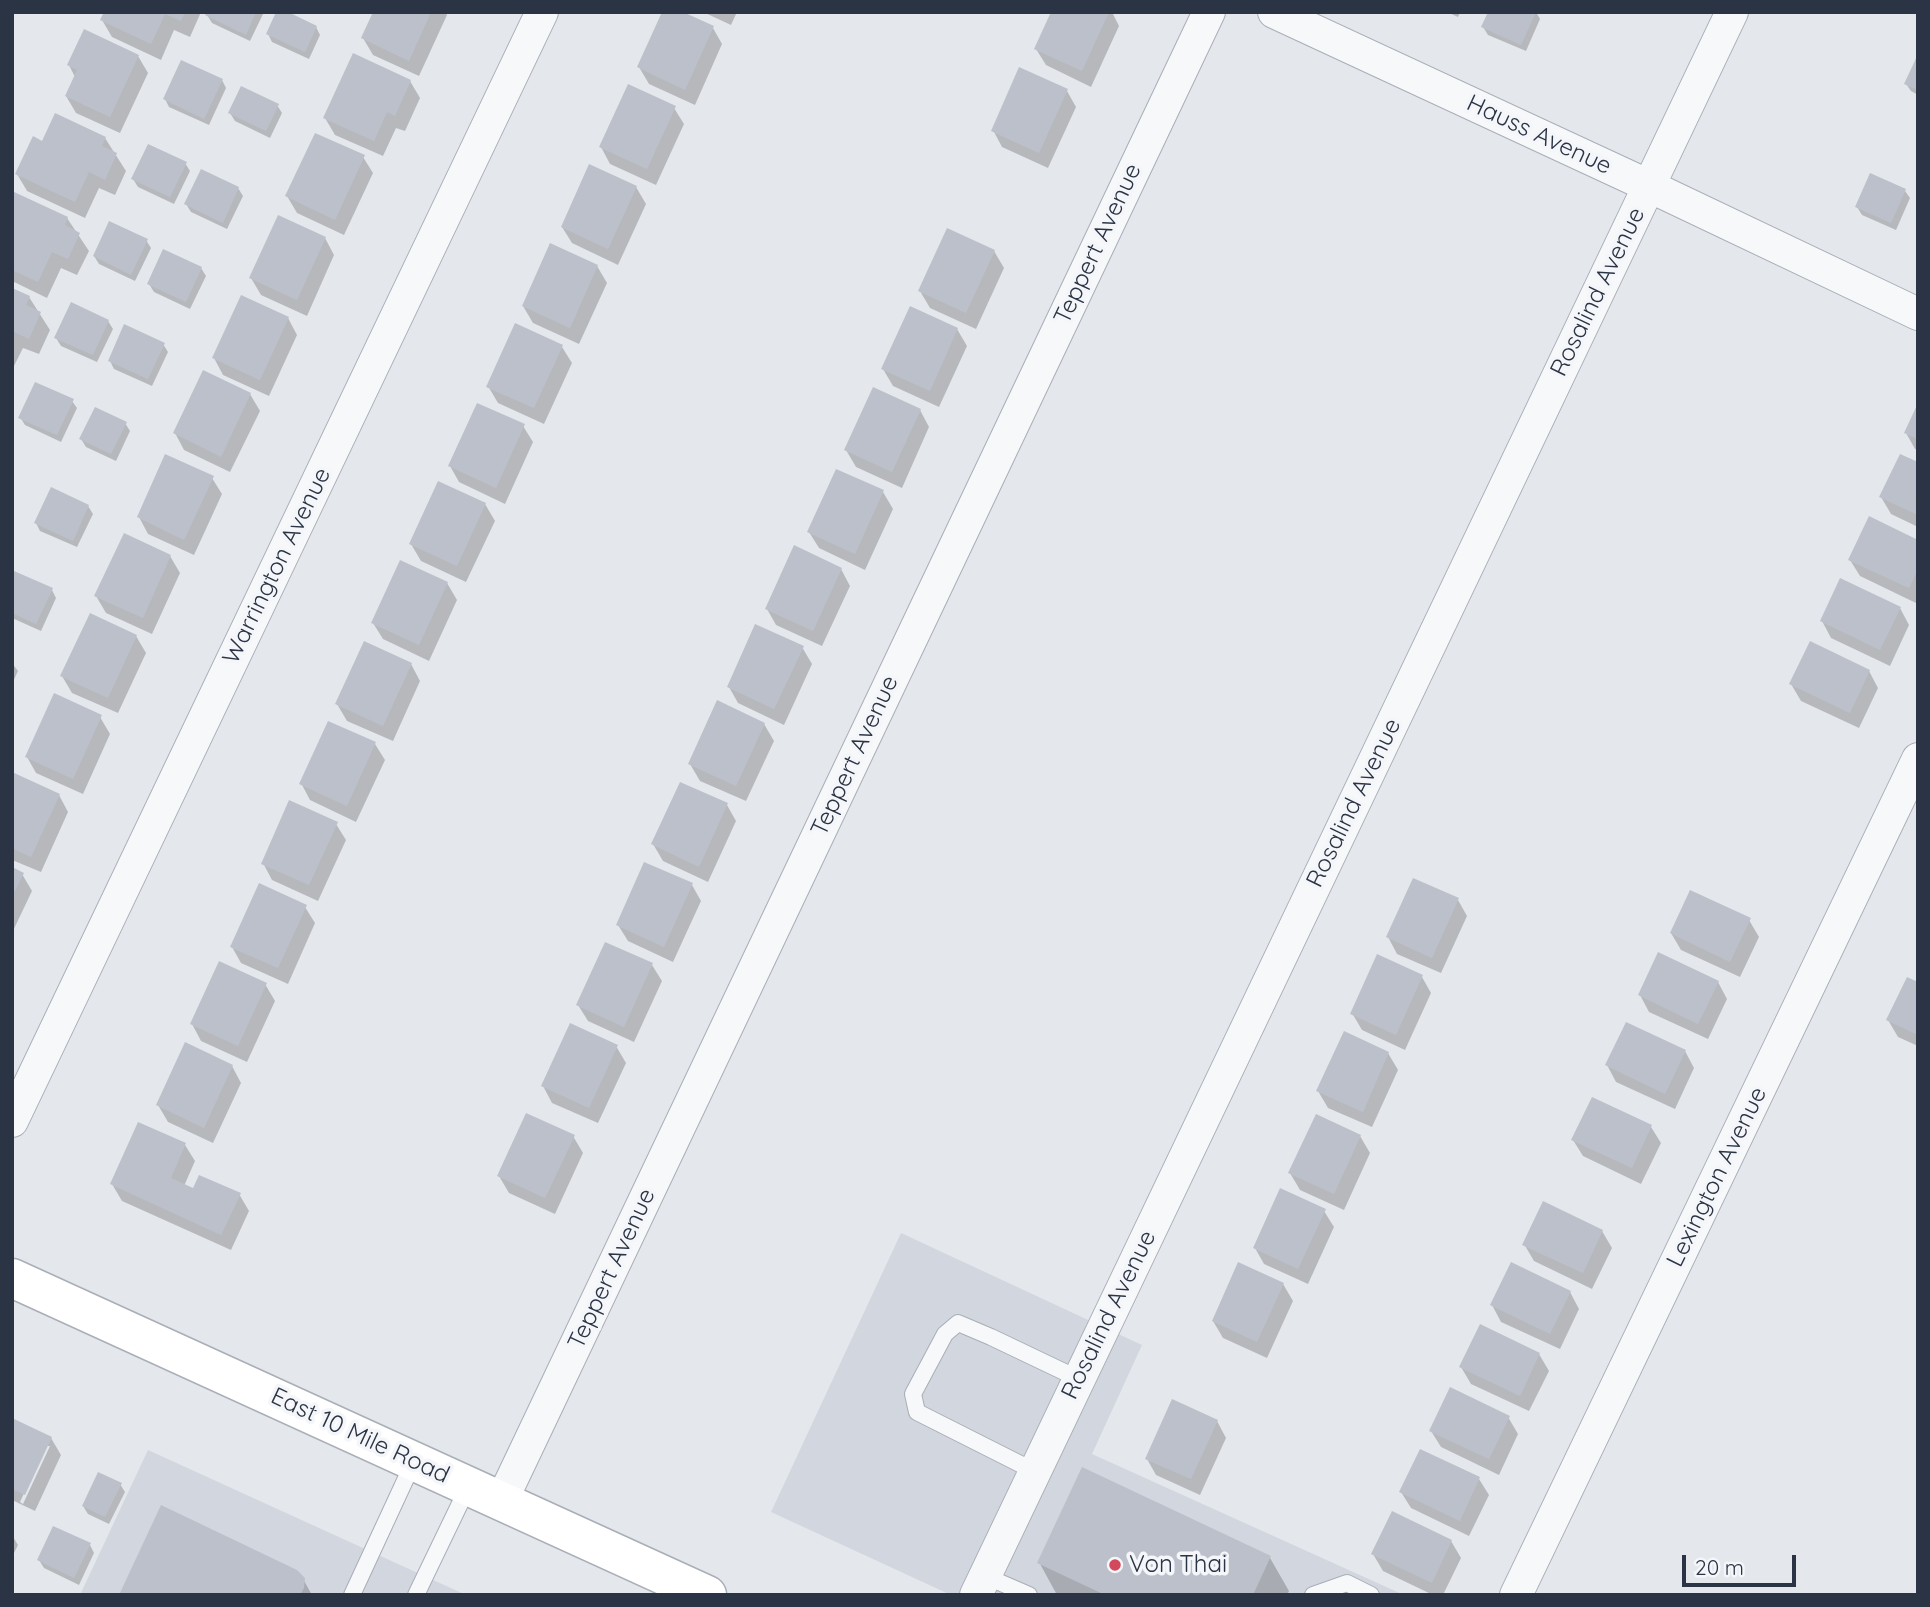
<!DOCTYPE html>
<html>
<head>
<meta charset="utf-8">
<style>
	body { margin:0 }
	#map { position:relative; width:1930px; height:1607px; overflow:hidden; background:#e4e7ec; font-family:Quicksand,sans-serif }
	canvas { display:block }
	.frame { position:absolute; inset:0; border:14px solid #2b3445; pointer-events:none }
	.scale { position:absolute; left:1682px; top:1555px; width:114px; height:32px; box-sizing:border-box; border:4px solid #2b3445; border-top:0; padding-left:9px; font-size:21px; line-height:24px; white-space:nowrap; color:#2b3445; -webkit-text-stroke:5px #f4f6f9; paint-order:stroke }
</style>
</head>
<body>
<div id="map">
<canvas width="1930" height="1607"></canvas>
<div class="frame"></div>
<div class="scale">20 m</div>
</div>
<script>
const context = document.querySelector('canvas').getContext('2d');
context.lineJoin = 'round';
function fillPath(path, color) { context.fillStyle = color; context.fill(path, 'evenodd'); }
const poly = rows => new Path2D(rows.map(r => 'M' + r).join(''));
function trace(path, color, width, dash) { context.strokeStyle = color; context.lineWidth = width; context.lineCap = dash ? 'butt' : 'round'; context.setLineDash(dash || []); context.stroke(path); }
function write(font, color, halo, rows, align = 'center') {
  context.font = font + ' Quicksand,sans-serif'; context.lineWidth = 7; context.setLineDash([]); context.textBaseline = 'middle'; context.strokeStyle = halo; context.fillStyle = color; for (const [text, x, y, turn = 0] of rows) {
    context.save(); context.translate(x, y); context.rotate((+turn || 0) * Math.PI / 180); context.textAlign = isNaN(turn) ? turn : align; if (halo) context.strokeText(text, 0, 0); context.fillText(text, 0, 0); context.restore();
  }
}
fillPath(poly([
	[901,1233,1142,1345,1092,1454,1404,1595,951,1595,771,1512],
	[148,1450,466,1595,80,1595]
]), '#d2d6de');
fillPath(poly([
	[106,12,201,12,190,37,174,30,161,60,112,37,102,20],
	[209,12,264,12,250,41,212,23,207,15],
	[375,12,445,12,447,15,419,76,373,55,363,38],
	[703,12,737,12,731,25],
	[1053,12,1112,12,1119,26,1091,87,1046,65,1036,49],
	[1447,12,1460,12,1458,17],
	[1490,12,1536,12,1540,19,1526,51,1488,35,1483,27],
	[316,27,320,35,309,59,272,42,268,34],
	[713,28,722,44,695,105,649,84,639,67],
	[138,56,148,73,120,133,76,113,66,96,75,77,69,65],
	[1918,58,1918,95,1911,91,1906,84],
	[222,80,226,88,209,125,169,107,165,99],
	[410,81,420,98,405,131,396,128,383,156,335,135,325,118],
	[1067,91,1076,107,1048,168,1002,147,993,130],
	[277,105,282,113,270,138,235,121,230,113],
	[674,108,684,124,656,185,610,164,601,147],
	[105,138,126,171,115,195,99,188,85,218,27,191,17,174,43,143],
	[363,157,373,173,344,235,297,213,287,196],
	[185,163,190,171,174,204,138,187,133,179],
	[636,187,646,204,618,265,572,243,562,227],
	[238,188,243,196,227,229,191,212,186,204],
	[1905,191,1910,198,1896,230,1862,215,1857,207],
	[12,193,67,218,89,251,77,275,61,268,47,298,12,281],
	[325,238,334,255,307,316,261,295,251,278],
	[146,240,151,248,135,281,99,264,94,256],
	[994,251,1004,268,976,329,930,308,920,291],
	[597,266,607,283,579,344,533,323,523,306],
	[201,268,206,276,190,309,154,292,149,284],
	[12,290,29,297,50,330,39,354,23,348,12,370],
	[288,318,297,335,269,396,223,375,214,358],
	[108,321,113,329,97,362,61,346,56,338],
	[957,329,967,346,939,407,893,386,883,369],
	[163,344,168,352,152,386,114,369,110,361],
	[562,347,572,363,544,424,498,403,488,386],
	[250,394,260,411,230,472,184,450,175,433],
	[72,401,77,408,61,442,25,425,20,417],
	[1918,407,1918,450,1915,449,1906,433],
	[920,410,929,427,902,488,856,467,846,450],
	[125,423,130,431,116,461,86,447,81,439],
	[523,426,533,442,505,504,459,482,450,466],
	[1918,464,1918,527,1891,514,1881,497],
	[212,478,222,494,194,555,148,534,139,517],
	[883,492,893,509,865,570,819,548,809,532],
	[485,504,495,521,466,582,421,561,411,544],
	[88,506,93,514,77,547,40,531,36,523],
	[1918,542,1918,604,1860,576,1850,560],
	[170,556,180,573,152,634,106,613,96,596],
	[841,569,850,586,822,646,776,625,767,609],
	[12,580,52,590,56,598,41,631,12,618],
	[447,583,457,600,429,661,383,639,373,623],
	[1900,608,1909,625,1890,666,1831,638,1822,621],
	[136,636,146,653,118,713,72,693,62,676],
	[802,647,812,664,784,725,738,703,729,687],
	[12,663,18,671,12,684],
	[411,664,420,681,393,741,347,721,337,704],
	[1869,671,1878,688,1859,728,1801,701,1791,684],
	[100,717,110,734,83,794,36,773,27,757],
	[764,724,774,741,746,801,700,781,690,764],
	[375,744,385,760,356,822,310,800,301,783],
	[12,775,59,795,68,812,41,872,12,860],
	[727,805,736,821,708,882,663,861,653,844],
	[336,824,346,840,318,901,272,880,263,863],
	[12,869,22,874,32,891,12,933],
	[692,885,701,901,673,962,628,941,618,925],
	[1458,900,1467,916,1441,973,1397,954,1388,937],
	[305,907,315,923,288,984,241,963,232,947],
	[1749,920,1759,937,1740,977,1681,950,1671,933],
	[652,965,662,981,634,1042,588,1021,578,1005],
	[1422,977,1431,993,1405,1050,1362,1030,1352,1013],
	[1718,982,1727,999,1708,1039,1649,1012,1640,995],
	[265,984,275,1001,247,1062,201,1041,192,1024],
	[1918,984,1918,1046,1898,1037,1888,1020],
	[616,1046,626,1063,598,1123,552,1103,543,1086],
	[1685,1051,1694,1068,1675,1109,1616,1082,1607,1065],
	[1388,1053,1398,1070,1372,1127,1328,1108,1318,1091],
	[232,1066,241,1083,213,1143,168,1122,158,1105],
	[1651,1127,1661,1143,1641,1184,1583,1156,1573,1140],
	[573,1136,583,1153,555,1214,509,1193,499,1176],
	[1360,1136,1370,1153,1344,1210,1300,1190,1290,1173],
	[185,1145,195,1161,184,1186,194,1190,239,1194,249,1211,231,1250,122,1201,112,1184],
	[1324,1211,1334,1227,1308,1284,1264,1264,1255,1248],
	[1602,1231,1612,1248,1592,1289,1534,1261,1524,1244],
	[1283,1284,1293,1301,1267,1358,1223,1338,1213,1321],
	[1570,1292,1579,1309,1560,1349,1501,1322,1492,1305],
	[1539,1354,1549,1371,1529,1411,1471,1384,1461,1367],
	[1508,1417,1518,1434,1499,1475,1441,1447,1431,1431],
	[12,1420,51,1438,61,1455,35,1511,12,1500],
	[46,1446,50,1446,23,1504,20,1502],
	[1217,1421,1226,1438,1200,1495,1156,1475,1147,1459],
	[1479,1479,1489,1495,1469,1536,1411,1508,1401,1492],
	[120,1484,125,1492,109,1524,88,1514,83,1506],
	[12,1535,18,1545,12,1557],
	[1451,1541,1461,1558,1443,1595,1433,1595,1383,1571,1373,1554],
	[90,1545,94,1553,79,1585,44,1568,39,1560],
	[1270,1558,1289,1591,1287,1595,1057,1595,1039,1562],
	[303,1579,312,1595,121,1595]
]), '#0003');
fillPath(poly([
	[104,12,185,12,181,21,165,14,151,44,100,20],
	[207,12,256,12,246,35,205,15],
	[276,12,288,12,317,26,305,52,266,34],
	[373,12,431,12,409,61,361,38],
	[662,12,683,12,714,26,685,90,637,67],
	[1051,12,1109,12,1082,71,1034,49],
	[1488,12,1536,12,1521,45,1481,27],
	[84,29,139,55,110,117,65,96,77,70,67,65],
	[353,53,411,80,395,116,387,112,374,141,323,118],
	[1918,54,1918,90,1904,84],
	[181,60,223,79,204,119,163,99],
	[1019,67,1068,89,1039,153,991,131],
	[628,84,676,106,647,169,599,147],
	[241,86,279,104,266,131,228,113],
	[55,113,106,137,102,146,117,153,105,180,89,172,75,202,15,174,33,136,42,141],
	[315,133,365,155,335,220,285,196],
	[148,144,187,162,170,197,131,179],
	[589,164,637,186,608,249,561,227],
	[201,169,239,187,223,223,184,204],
	[1870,173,1906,189,1891,223,1855,207],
	[12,191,68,217,65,225,80,233,68,259,52,252,38,282,12,270],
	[278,215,326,237,297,300,249,278],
	[109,221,148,239,131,275,93,256],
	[947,228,995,250,966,313,918,291],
	[550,243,598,265,570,328,522,306],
	[163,249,202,267,186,302,147,284],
	[12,288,30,296,26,305,41,312,29,339,12,331],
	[241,295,289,317,260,380,212,358],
	[71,302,109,320,93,355,54,338],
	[910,306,958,328,930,391,881,369],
	[515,323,563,345,534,408,486,387],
	[124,324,165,343,148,379,108,361],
	[203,370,251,393,221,457,173,433],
	[35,382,74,399,57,435,18,418],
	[873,387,921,409,892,472,844,450],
	[477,403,525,424,496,488,448,466],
	[1918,403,1918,439,1904,433],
	[95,407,127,422,111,454,79,439],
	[165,454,214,476,184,540,137,517],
	[1900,454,1918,462,1918,515,1879,497],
	[836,469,884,490,855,554,807,532],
	[438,481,486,503,457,566,409,544],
	[51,487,89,505,73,541,34,523],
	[1869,516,1918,540,1918,569,1909,588,1848,560],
	[124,533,171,555,143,618,94,596],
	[794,545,842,568,813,631,765,609],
	[400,560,448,582,419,645,371,623],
	[14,571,53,588,36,624,12,613,12,575],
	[1840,578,1901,607,1880,650,1820,621],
	[90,613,137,635,108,698,60,676],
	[755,624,804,646,774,709,727,687],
	[364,641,412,663,383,726,335,704],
	[1810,641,1870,670,1850,713,1789,684],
	[54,693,102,715,73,779,25,757],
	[717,700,765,723,736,786,688,764],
	[328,721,376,742,347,806,299,784],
	[12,772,60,794,31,857,12,848],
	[680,782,728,803,699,867,651,844],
	[289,800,338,822,309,885,261,864],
	[644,862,693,883,664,947,616,925],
	[12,867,24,873,12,897],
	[1413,878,1459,898,1432,958,1386,937],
	[259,883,307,905,278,968,230,947],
	[1690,890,1751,918,1730,962,1670,933],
	[605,942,653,963,624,1027,576,1005],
	[1658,952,1719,981,1698,1024,1638,995],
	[1377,954,1423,975,1396,1035,1350,1014],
	[219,961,267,983,238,1046,190,1024],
	[1907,977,1918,982,1918,1035,1886,1020],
	[1626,1022,1686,1050,1665,1094,1605,1065],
	[570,1023,618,1045,589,1108,541,1086],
	[1344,1031,1389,1052,1363,1112,1316,1091],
	[185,1042,233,1065,204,1128,156,1105],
	[1592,1097,1652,1125,1632,1168,1571,1140],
	[526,1113,575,1135,545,1198,497,1176],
	[1316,1114,1361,1135,1334,1194,1288,1173],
	[138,1122,186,1143,171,1178,193,1188,199,1175,241,1193,221,1235,110,1184],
	[1280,1188,1326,1209,1298,1269,1253,1248],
	[1543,1201,1603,1230,1583,1273,1522,1245],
	[1238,1262,1284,1283,1257,1342,1212,1321],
	[1511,1262,1571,1291,1550,1334,1490,1305],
	[1480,1324,1540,1353,1520,1396,1459,1367],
	[1450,1387,1510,1416,1489,1459,1429,1431],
	[1172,1399,1218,1420,1191,1479,1145,1459],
	[12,1418,52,1437,25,1495,12,1489],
	[1420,1449,1480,1477,1460,1521,1399,1492],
	[1082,1467,1271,1556,1253,1595,1105,1595,1037,1563],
	[98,1472,122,1483,105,1517,82,1506],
	[161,1505,297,1570,305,1578,304,1588,300,1595,119,1595],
	[1392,1511,1452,1540,1432,1583,1371,1554],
	[53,1526,91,1543,74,1578,37,1560]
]), '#bbc0ca');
const lane = poly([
	[1034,1471,917,1412,913,1394,945,1334,958,1323,991,1337,1079,1379],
	[985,1576,1029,1595],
	[352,1595,414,1461],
	[416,1595,468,1487],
	[1313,1595,1347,1583,1371,1595]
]);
const street = poly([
	[1274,12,1649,186,1918,314],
	[12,1121,542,12],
	[502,1500,1209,12],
	[976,1595,1732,12],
	[1516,1595,1918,759]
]);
const secondary = poly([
	[12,1278,707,1595]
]);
trace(lane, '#a9aeb7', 18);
trace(street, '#a9aeb7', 34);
trace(secondary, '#a9aeb7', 41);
trace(lane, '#f7f8fa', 16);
trace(street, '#f7f8fa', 32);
trace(secondary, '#fff', 38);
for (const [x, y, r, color] of [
	[1115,1565,7,"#d1495b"]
]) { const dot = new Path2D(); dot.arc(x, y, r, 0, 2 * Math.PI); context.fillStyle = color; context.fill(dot); trace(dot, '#f4f6f9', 2.5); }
write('24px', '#2b3445', '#f4f6f9', [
	["Hauss Avenue",1539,135,25],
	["Teppert Avenue",1098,244,-65],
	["Rosalind Avenue",1598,292,-64],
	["Warrington Avenue",277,566,-64],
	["Teppert Avenue",855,756,-65],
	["Rosalind Avenue",1354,803,-64],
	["Lexington Avenue",1717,1177,-64],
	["Teppert Avenue",612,1269,-65],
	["Rosalind Avenue",1109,1315,-64],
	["East 10 Mile Road",360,1436,25]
]);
write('24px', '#2b3445', '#f4f6f9', [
	["Von Thai",1129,1565]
], 'left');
</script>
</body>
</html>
